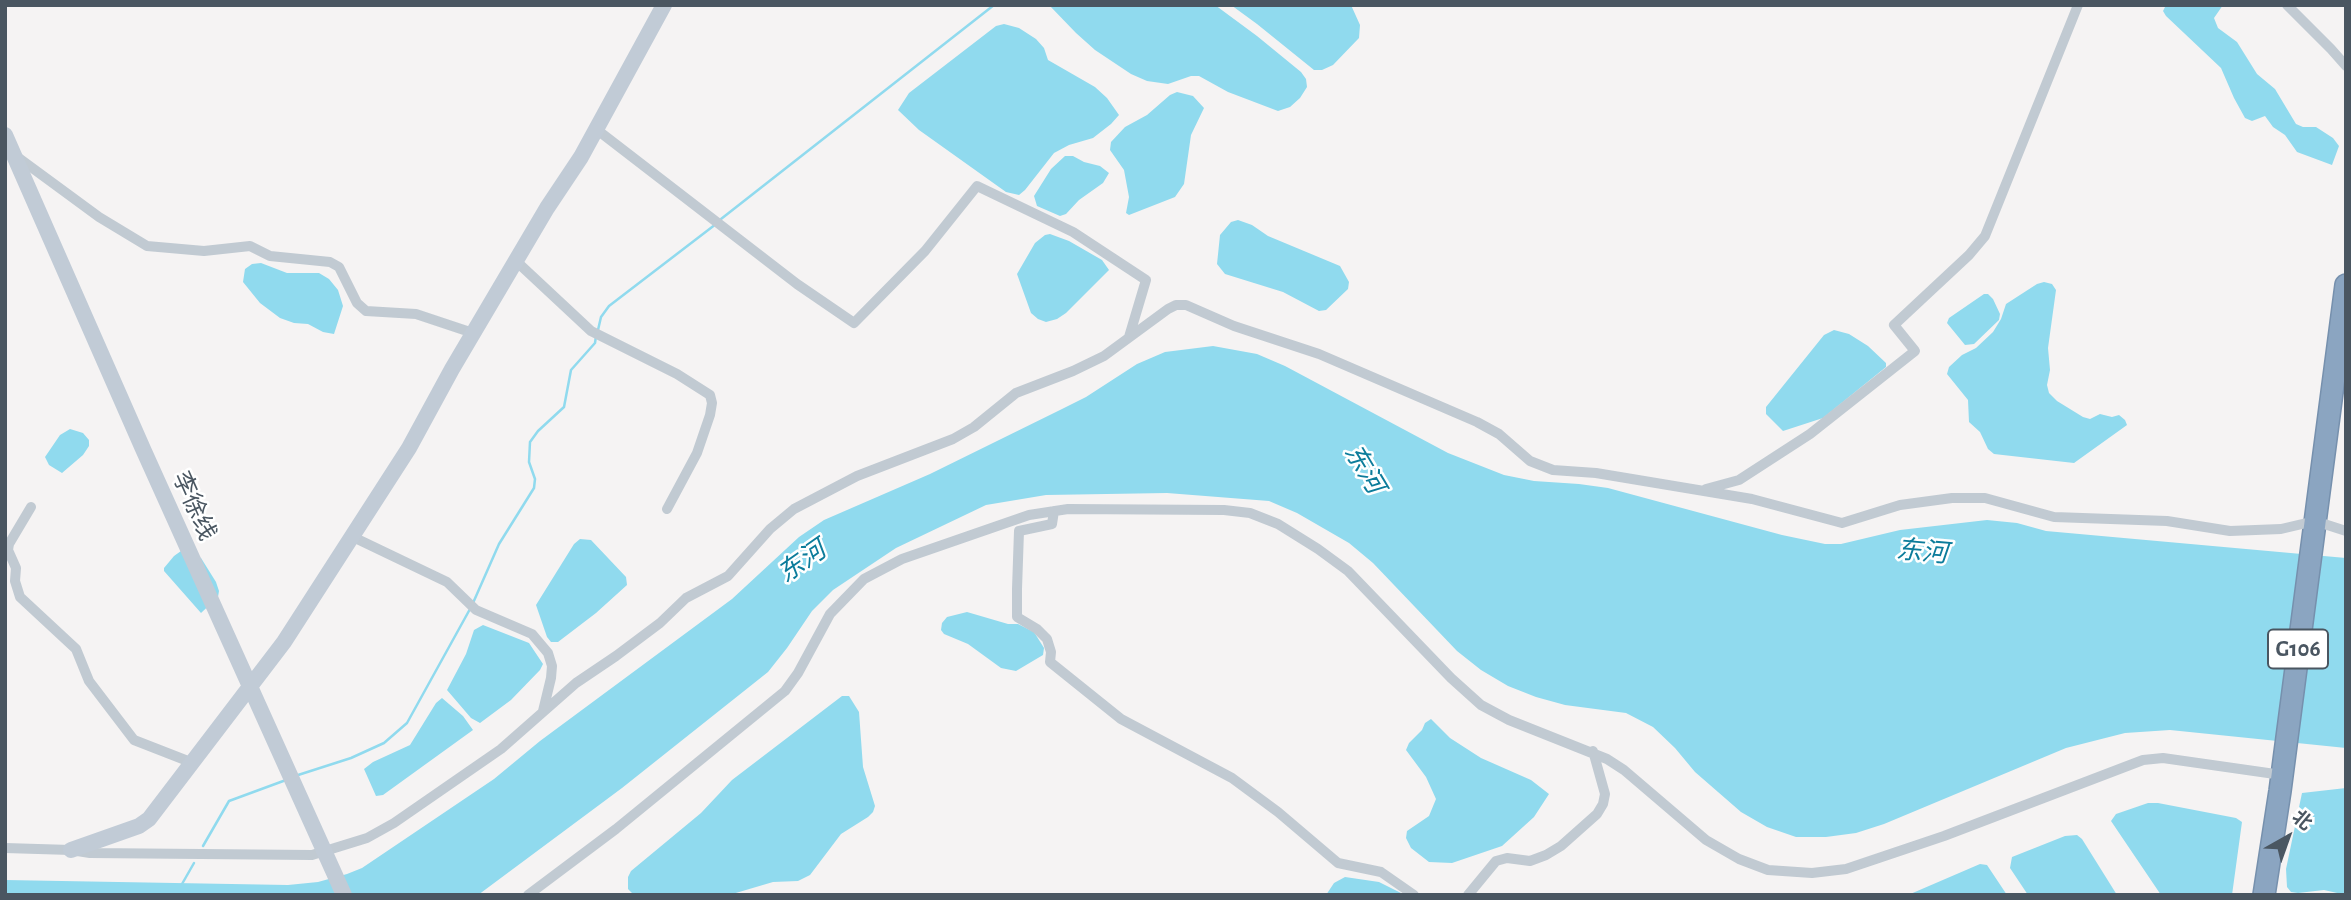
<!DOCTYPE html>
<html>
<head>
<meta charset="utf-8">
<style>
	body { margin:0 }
	#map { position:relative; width:2351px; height:900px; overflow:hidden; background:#f5f3f3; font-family:"Alegreya Sans","Noto Sans SC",sans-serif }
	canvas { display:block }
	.frame { position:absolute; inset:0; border:7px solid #4a5661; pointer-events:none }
	.north { position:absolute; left:2253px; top:802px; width:70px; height:70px; -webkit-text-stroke:5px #fff; paint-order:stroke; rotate:40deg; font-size:19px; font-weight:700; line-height:28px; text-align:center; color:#4a5661 }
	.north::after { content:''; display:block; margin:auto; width:24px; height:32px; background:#4a5661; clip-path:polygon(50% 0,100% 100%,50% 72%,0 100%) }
</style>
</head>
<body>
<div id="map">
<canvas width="2351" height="900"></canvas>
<div class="frame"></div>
<div class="north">北</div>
</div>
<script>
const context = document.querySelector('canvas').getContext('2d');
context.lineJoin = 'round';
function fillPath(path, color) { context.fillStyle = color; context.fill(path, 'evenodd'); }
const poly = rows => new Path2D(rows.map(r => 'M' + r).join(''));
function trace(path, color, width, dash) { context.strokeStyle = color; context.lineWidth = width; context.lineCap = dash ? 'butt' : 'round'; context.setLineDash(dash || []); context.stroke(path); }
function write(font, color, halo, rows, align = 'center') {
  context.font = font + ' "Alegreya Sans","Noto Sans SC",sans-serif'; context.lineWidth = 5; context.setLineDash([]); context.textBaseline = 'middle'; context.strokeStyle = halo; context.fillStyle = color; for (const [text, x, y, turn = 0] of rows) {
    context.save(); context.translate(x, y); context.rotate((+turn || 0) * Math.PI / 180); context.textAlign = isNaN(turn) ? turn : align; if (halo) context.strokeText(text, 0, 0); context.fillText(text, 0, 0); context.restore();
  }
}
fillPath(poly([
	[1049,5,1215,5,1257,36,1301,72,1306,79,1307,87,1300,98,1290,107,1278,111,1228,92,1199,76,1191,76,1168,84,1147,81,1131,74,1095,50,1076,33],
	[1231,5,1351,5,1360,25,1359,38,1333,65,1322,70,1314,70,1257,24],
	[2166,5,2223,5,2214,18,2218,28,2237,42,2257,74,2275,89,2296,124,2303,127,2316,127,2333,138,2339,146,2332,165,2297,152,2285,135,2273,127,2265,116,2252,121,2245,118,2234,98,2221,68,2166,16,2163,11],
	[1004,24,1019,28,1036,39,1044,48,1048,60,1095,87,1107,98,1119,115,1111,124,1093,138,1069,145,1054,153,1025,190,1019,195,1006,192,919,130,898,110,909,93,996,26],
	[1177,92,1193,96,1204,108,1191,135,1184,184,1175,197,1129,215,1126,213,1129,197,1124,170,1110,150,1111,142,1125,127,1147,115,1170,95],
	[1065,156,1073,156,1084,162,1100,166,1109,173,1103,183,1079,200,1066,214,1060,216,1037,206,1034,196,1051,169],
	[1238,220,1252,225,1268,236,1340,266,1349,282,1348,289,1326,310,1319,311,1283,292,1225,274,1217,264,1220,235,1231,222],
	[1050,234,1069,241,1102,260,1109,270,1066,313,1057,319,1046,322,1038,319,1031,313,1017,274,1035,243,1045,235],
	[261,263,287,273,319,273,329,279,338,290,343,306,334,334,323,332,308,324,294,323,280,318,260,303,243,282,245,269,252,264],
	[2044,282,2052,284,2056,290,2048,348,2050,370,2047,385,2049,393,2057,401,2083,417,2090,419,2100,414,2112,417,2119,415,2125,420,2127,425,2074,463,1994,454,1988,449,1980,432,1969,422,1968,400,1947,374,1949,367,1962,355,1976,348,1993,332,2001,319,2006,304,2037,284],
	[1984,294,1988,294,1993,299,2000,314,1999,320,1974,344,1965,345,1947,323,1949,318],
	[1834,330,1849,334,1868,346,1886,363,1886,367,1823,418,1783,431,1766,414,1766,407,1824,335],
	[1213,346,1257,354,1285,366,1448,453,1504,475,1534,481,1579,484,1608,488,1782,535,1825,544,1841,544,1900,530,1987,520,2017,523,2046,531,2346,558,2346,748,2170,730,2125,733,2066,748,1884,824,1856,833,1826,837,1796,837,1767,827,1741,812,1695,772,1675,748,1653,727,1626,713,1565,705,1536,697,1508,686,1481,670,1457,651,1373,563,1349,543,1297,513,1269,501,1167,493,1046,495,986,505,896,548,833,590,812,611,787,648,768,672,622,788,478,895,5,895,5,880,288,885,318,882,347,874,362,868,494,779,540,741,732,599,799,537,824,520,930,474,1060,410,1086,397,1137,364,1165,352],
	[70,429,83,433,89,440,89,446,83,455,62,473,49,465,45,457,60,435],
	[580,539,591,540,626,577,627,585,596,613,558,642,551,642,547,637,536,605,574,544],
	[181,551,201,558,216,582,219,591,218,597,201,613,164,571,164,568,174,556],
	[967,612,1008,624,1018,624,1034,632,1044,648,1043,655,1016,671,1001,668,968,644,944,634,941,630,942,623,947,617],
	[483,625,529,643,543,664,540,670,511,700,480,723,471,718,447,690,466,654,474,630],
	[842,696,849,696,859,712,863,767,875,806,873,812,868,817,841,834,810,875,798,881,773,882,729,895,634,895,628,889,628,877,631,871,701,813,732,780],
	[442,698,463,716,473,730,383,795,376,796,364,769,373,762,410,745,436,703],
	[1431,719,1450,738,1481,758,1531,780,1549,794,1534,817,1502,846,1452,863,1429,862,1411,848,1406,838,1407,831,1429,816,1436,799,1426,777,1406,750,1409,743,1422,730,1425,723],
	[2346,788,2346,895,2324,890,2298,893,2291,892,2287,887,2286,869,2302,793],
	[2148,803,2158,803,2236,818,2242,822,2232,895,2161,895,2111,821,2116,814],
	[2077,835,2082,839,2117,895,2028,895,2010,868,2012,857,2065,836],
	[1980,864,1987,865,2007,895,1908,895],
	[1345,877,1379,882,1405,895,1326,895,1334,883]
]), '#90daee');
trace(poly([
	[721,219,994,5],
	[598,330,601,317,609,306,716,224],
	[473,603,499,544,534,488,535,479,529,462,530,442,538,431,564,407,571,370,595,343,596,336],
	[295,776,351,758,384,743,407,723,470,609],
	[203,846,229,801,286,780],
	[182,884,194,863]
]), '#90daee', 2.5);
const highway = poly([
	[2264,895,2280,791,2346,285]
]);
trace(highway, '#7690ad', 24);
trace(poly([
	[2287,5,2331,49,2346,66],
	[596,129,797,284,854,323,925,251,977,186,1073,232,1146,280,1129,337],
	[16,156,99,217,147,246,204,251,250,246,270,256,330,262,339,267,357,303,366,311,416,314,473,333],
	[516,261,591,331,677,374,710,395,712,403,710,415,697,453,667,509],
	[1706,489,1739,480,1810,434,1915,351,1894,325,1969,255,1985,236,2078,5],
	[31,507,9,544,8,550,16,568,15,581,20,597,76,649,89,681,134,740,193,763],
	[1054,511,1052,524,1019,531,1017,589,1017,617,1037,629,1047,639,1051,652,1050,662,1121,719,1232,778,1278,812,1338,863,1381,872,1414,895],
	[353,537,447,582,476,610,532,634,548,653,552,666,551,678,543,711],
	[5,848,71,850,90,853,312,855,367,838,394,823,501,749,576,683,616,656,660,623,686,598,728,576,770,529,794,509,857,476,953,439,974,427,1016,393,1073,371,1104,356,1168,309,1176,305,1186,305,1234,326,1319,354,1477,422,1499,434,1530,461,1553,470,1596,473,1752,499,1842,523,1900,505,1952,498,1985,498,2054,517,2167,521,2230,531,2281,529,2315,521,2346,531],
	[528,895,616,829,785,691,798,673,830,614,864,579,902,559,1029,515,1068,509,1224,510,1250,513,1278,524,1318,549,1348,571,1451,678,1481,705,1509,720,1607,759,1624,770,1706,840,1739,859,1768,870,1812,873,1846,869,1944,836,2143,760,2163,758,2282,775],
	[1468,895,1496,861,1507,858,1530,861,1546,855,1561,846,1597,814,1603,804,1605,794,1593,751]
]), '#c1cad2', 10);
trace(poly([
	[5,135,143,449,344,895],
	[71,850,139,826,149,819,284,642,409,448,452,369,547,208,581,157,664,5]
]), '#c1cbd6', 16);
trace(highway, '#8ba5c1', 21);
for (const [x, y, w] of [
	[2298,649,60]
]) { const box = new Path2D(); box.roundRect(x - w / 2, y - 19.5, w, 39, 5); context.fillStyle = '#fff'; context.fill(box); trace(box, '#4a5661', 2); }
write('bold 23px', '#4a5661', null, [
	["G106",2298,649]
]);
write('24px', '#4a5661', '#fff', [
	["李徐线",194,506,66]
]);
write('italic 26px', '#0c7c9b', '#fff', [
	["东河",1364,469,59],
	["东河",1922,552,5],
	["东河",802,562,-35]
]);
</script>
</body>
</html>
